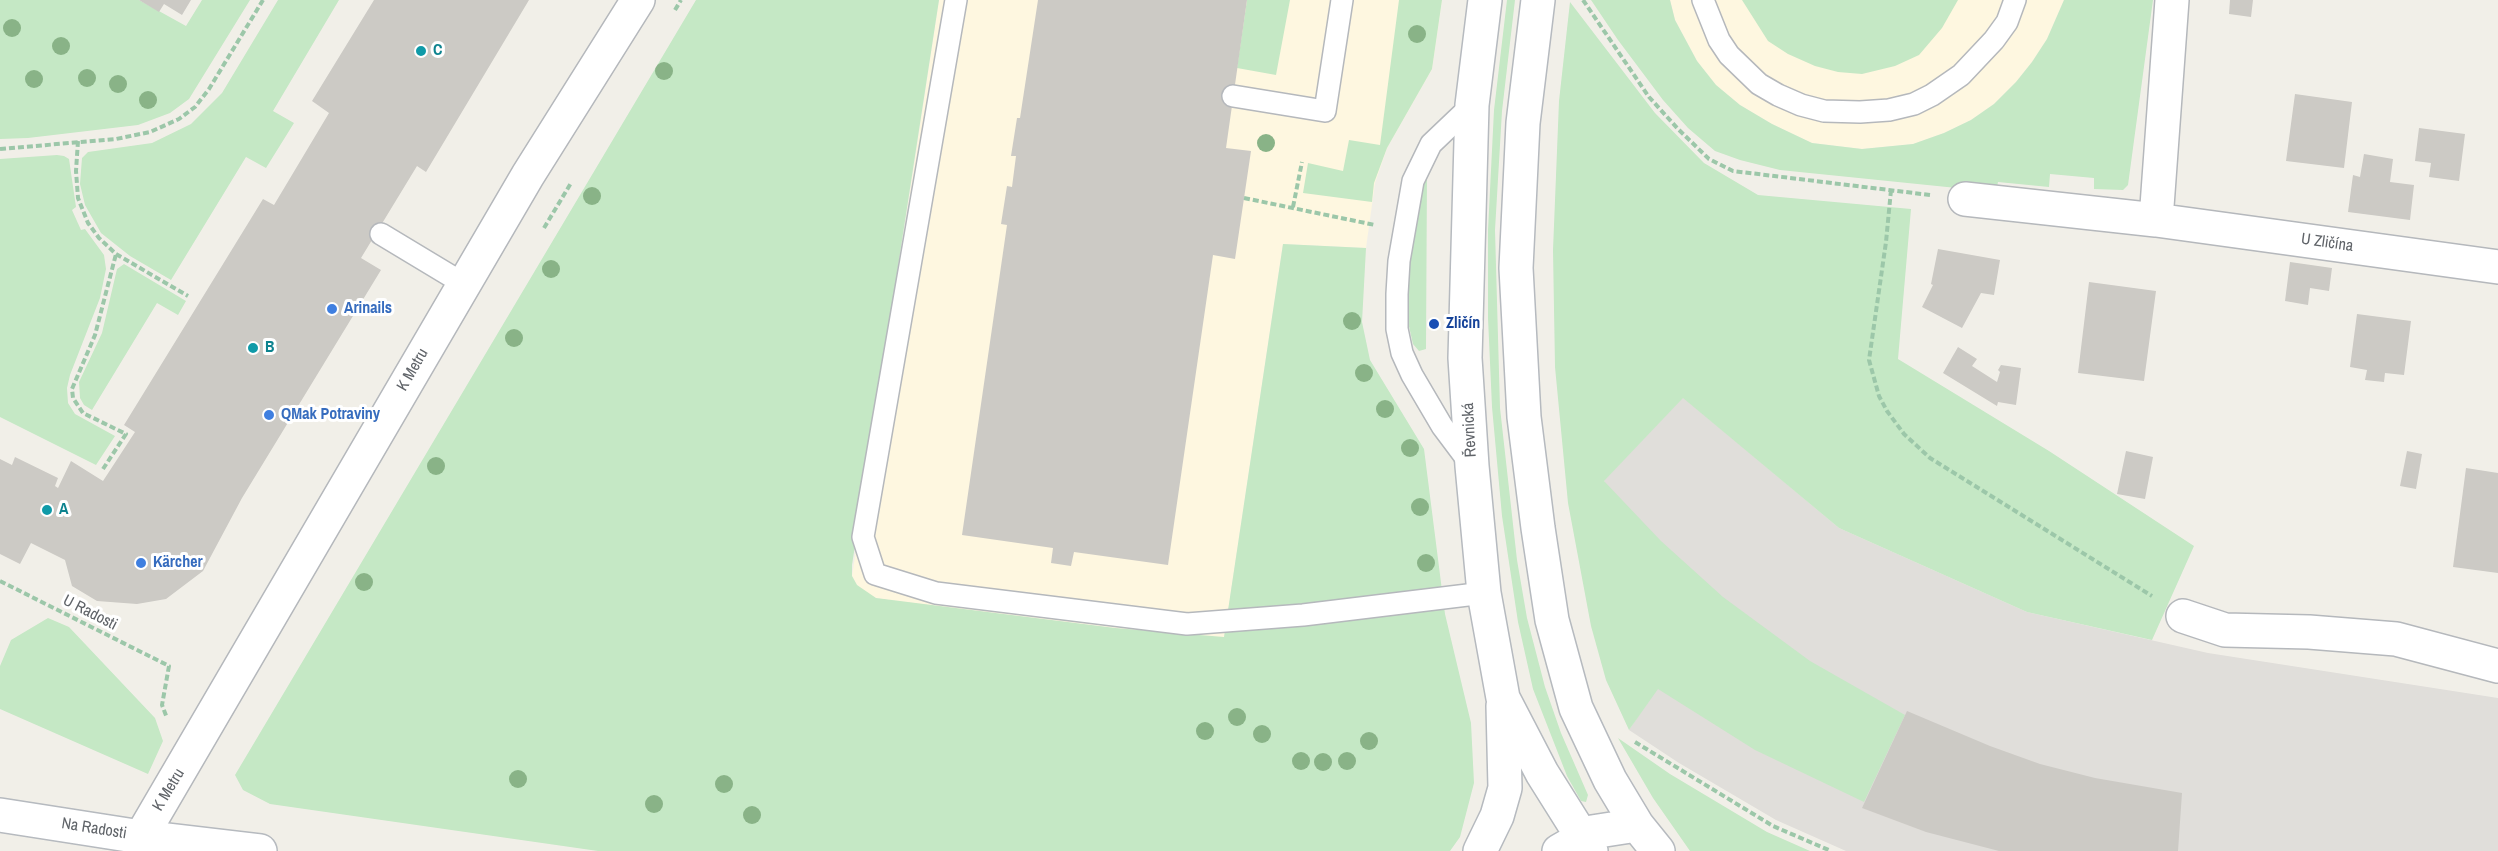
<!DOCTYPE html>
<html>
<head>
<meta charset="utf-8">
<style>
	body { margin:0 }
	canvas { display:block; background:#f1efe8 }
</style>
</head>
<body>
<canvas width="2498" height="851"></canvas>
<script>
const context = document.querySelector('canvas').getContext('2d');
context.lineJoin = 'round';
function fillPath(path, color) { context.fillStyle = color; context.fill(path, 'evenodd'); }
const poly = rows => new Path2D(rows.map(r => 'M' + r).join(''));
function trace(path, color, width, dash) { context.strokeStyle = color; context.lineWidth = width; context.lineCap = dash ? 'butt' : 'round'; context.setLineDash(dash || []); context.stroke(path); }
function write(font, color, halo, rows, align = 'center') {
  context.font = font + ' "Archivo Narrow",sans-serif'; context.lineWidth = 6; context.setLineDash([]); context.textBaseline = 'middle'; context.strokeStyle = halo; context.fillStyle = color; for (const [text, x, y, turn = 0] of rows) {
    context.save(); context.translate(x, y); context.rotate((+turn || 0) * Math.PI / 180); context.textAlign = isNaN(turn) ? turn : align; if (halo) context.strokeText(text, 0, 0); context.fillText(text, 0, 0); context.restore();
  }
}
fillPath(poly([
	[939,0,1442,0,1432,69,1387,148,1375,183,1366,248,1283,244,1224,638,1115,628,895,601,876,598,866,593,857,585,852,576],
	[1670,0,2064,0,2047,39,2032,62,2016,82,1994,104,1971,120,1944,133,1913,144,1862,149,1812,143,1772,124,1740,105,1716,85,1697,61,1675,20]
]), '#fef7e0');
fillPath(poly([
	[1683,397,1839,528,2027,612,2208,653,2498,698,2498,851,1846,851,1776,820,1679,763,1629,730,1657,688,1604,480]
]), '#e0deda');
fillPath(poly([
	[0,0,139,0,186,26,202,0,250,0,189,99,170,113,138,125,28,138,0,139],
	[278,0,339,0,273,111,294,123,266,168,246,157,171,280,130,256,101,233,85,205,80,184,82,158,88,152,152,143,191,124,222,93],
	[696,0,939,0,852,565,852,576,857,585,876,598,1115,628,1224,637,1283,244,1366,248,1362,322,1370,360,1424,449,1445,614,1471,723,1474,783,1460,837,1450,851,598,851,270,804,243,790,235,775],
	[1247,0,1290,0,1276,75,1237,68],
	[1399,0,1442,0,1432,69,1387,148,1374,183,1372,202,1303,193,1308,163,1343,171,1349,140,1380,145],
	[1507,0,1515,0,1502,111,1495,230,1500,408,1517,560,1527,618,1545,687,1561,733,1588,795,1586,802,1581,801,1567,776,1533,689,1518,622,1502,516,1492,407,1488,318,1488,230,1494,110],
	[1591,0,1670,0,1675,20,1697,61,1716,85,1740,105,1772,124,1812,143,1862,149,1913,144,1944,133,1971,120,1994,104,2016,82,2032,62,2047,39,2064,0,2153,0,2128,185,2123,190,2094,189,2094,178,2050,174,2049,187,1998,182,1996,192,1780,170,1740,160,1715,151,1688,128,1663,100,1618,40],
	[1742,0,1958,0,1942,28,1919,55,1895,66,1862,74,1838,72,1815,66,1788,54,1768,41],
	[1570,2,1655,113,1704,163,1758,195,1911,209,1898,359,2049,451,2194,546,2152,640,2027,612,1839,528,1683,398,1604,481,1661,541,1723,597,1810,661,1905,715,1864,802,1755,750,1658,689,1629,730,1606,680,1591,626,1568,503,1555,367,1553,250,1559,101],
	[57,155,64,156,69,159,76,207,72,210,81,230,85,229,104,255,106,269,100,298,70,375,67,388,68,403,75,414,115,436,96,465,0,417,0,159],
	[1427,172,1426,349,1419,351,1413,344,1408,322,1406,290,1417,213,1422,182],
	[124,264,186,301,178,315,157,303,92,410,84,405,80,398,79,382,102,333,117,269],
	[48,618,69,627,155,718,163,741,148,774,0,709,0,666,11,640],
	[1618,738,1670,774,1767,832,1810,851,1690,851,1653,798]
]), '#c5e8c5');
fillPath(poly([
	[139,0,191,0,182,15,164,4,159,12],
	[374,0,529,0,426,172,417,166,361,258,381,270,242,498,203,571,166,599,137,604,97,601,72,586,65,560,31,543,20,564,0,554,0,459,12,465,15,457,58,478,55,486,58,488,71,461,103,481,135,432,124,425,263,199,274,205,329,113,312,101],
	[1038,0,1247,0,1226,148,1251,151,1235,259,1213,255,1168,565,1074,552,1071,566,1051,563,1053,548,962,535,1007,225,1001,224,1007,186,1012,187,1016,156,1011,156,1017,118,1020,118],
	[2230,0,2253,0,2251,17,2229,14],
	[2295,94,2352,102,2344,168,2286,161],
	[2419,128,2465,134,2459,181,2429,177,2431,163,2415,161],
	[2364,154,2393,159,2390,182,2414,185,2410,220,2348,212,2353,175,2360,177],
	[1938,249,2000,260,1994,295,1981,293,1962,328,1922,307,1933,285,1931,284],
	[2290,262,2332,268,2329,291,2310,288,2308,305,2285,301],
	[2089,282,2156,291,2144,381,2078,373],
	[2357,314,2411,321,2404,375,2385,373,2384,382,2365,380,2367,370,2350,367],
	[1958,347,1977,359,1972,366,1997,382,2000,372,1998,370,2001,365,2021,368,2016,405,1998,402,1997,406,1943,373],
	[2126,451,2153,457,2145,499,2117,494],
	[2407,451,2422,454,2416,489,2400,486],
	[2466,468,2498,473,2498,573,2453,567],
	[1907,711,1990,746,2040,764,2095,778,2182,793,2178,851,1999,851,1926,832,1862,808]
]), '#cccac5');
const service = poly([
	[956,0,863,537,875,574,936,593,1187,624,1303,615,1484,593],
	[1703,0,1719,40,1729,55,1759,84,1778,95,1801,105,1824,111,1860,112,1889,110,1914,104,1932,95,1961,75,1994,40,2007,22,2015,0],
	[1233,96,1325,111,1342,0],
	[381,234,464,284],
	[1472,466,1442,426,1412,375,1402,353,1397,329,1397,294,1399,261,1413,181,1431,144,1472,105]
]);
const minor = poly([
	[1965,199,2156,220,2498,267],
	[2156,220,2172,0],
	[2183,616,2225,630,2309,632,2396,639,2498,666],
	[141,837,528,175,638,0]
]);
const secondary = poly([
	[1485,0,1472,105,1465,358,1472,466,1484,593,1503,698,1542,773,1591,851],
	[1538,0,1523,123,1516,268,1524,417,1538,528,1552,620,1576,708,1610,780,1637,825,1658,851],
	[0,815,141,837,260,851],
	[1480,851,1497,816,1505,788,1503,706],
	[1559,851,1592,832,1637,825]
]);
trace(service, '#b5b8bc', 24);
trace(minor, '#b5b8bc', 36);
trace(secondary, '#b6babf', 36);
trace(poly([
	[1583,0,1649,97,1678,129,1709,159,1733,171,1930,195],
	[675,10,681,0],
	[78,141,76,171,78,198,88,223,99,238,116,254,188,296],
	[0,149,116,139,150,132,179,119,195,107,209,89,263,0],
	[1891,190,1886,242,1869,360,1879,396,1887,411,1904,434,1930,458,2152,596],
	[1244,198,1375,225],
	[1293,207,1302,162],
	[544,228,571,183],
	[103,469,126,434,83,413,73,398,72,389,95,335,116,254],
	[0,581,169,666,162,705,167,718],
	[1635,742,1773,826,1831,851]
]), '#9cc7a9', 4, [6, 3]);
trace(service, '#fff', 21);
trace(minor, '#fff', 33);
trace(secondary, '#fff', 33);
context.fillStyle = '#89b387';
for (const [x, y] of [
	[12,28],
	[1417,34],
	[61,46],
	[664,71],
	[87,78],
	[34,79],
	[118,84],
	[148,100],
	[1266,143],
	[592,196],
	[551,269],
	[1352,321],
	[514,338],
	[1364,373],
	[1385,409],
	[1410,448],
	[436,466],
	[1420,507],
	[1426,563],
	[364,582],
	[1237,717],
	[1205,731],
	[1262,734],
	[1369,741],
	[1301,761],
	[1347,761],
	[1323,762],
	[518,779],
	[724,784],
	[654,804],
	[752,815]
]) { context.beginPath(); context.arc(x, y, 9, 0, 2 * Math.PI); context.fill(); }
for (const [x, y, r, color] of [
	[421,51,6,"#0f9aa8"],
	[332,309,6,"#3f7fe0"],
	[1434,324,6,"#1a4fb4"],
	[253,348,6,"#0f9aa8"],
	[269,415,6,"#3f7fe0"],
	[47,510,6,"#0f9aa8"],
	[141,563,6,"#3f7fe0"]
]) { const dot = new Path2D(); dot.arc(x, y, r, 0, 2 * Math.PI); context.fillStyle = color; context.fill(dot); trace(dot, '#fff', 2); }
write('bold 16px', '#0d838f', '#fff', [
	["C",433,51],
	["B",265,348],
	["A",59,510]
], 'left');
write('16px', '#5f6368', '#fff', [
	["U Zličína",2327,243,8],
	["K Metru",413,370,-60],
	["Řevnická",1470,430,-93],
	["U Radosti",90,613,27],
	["K Metru",169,790,-59],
	["Na Radosti",94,829,9]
]);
write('bold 16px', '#366cbe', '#fff', [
	["Arinails",344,309],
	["QMak Potraviny",281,415],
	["Kärcher",153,563]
], 'left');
write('bold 16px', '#164399', '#fff', [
	["Zličín",1446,324]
], 'left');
</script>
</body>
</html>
